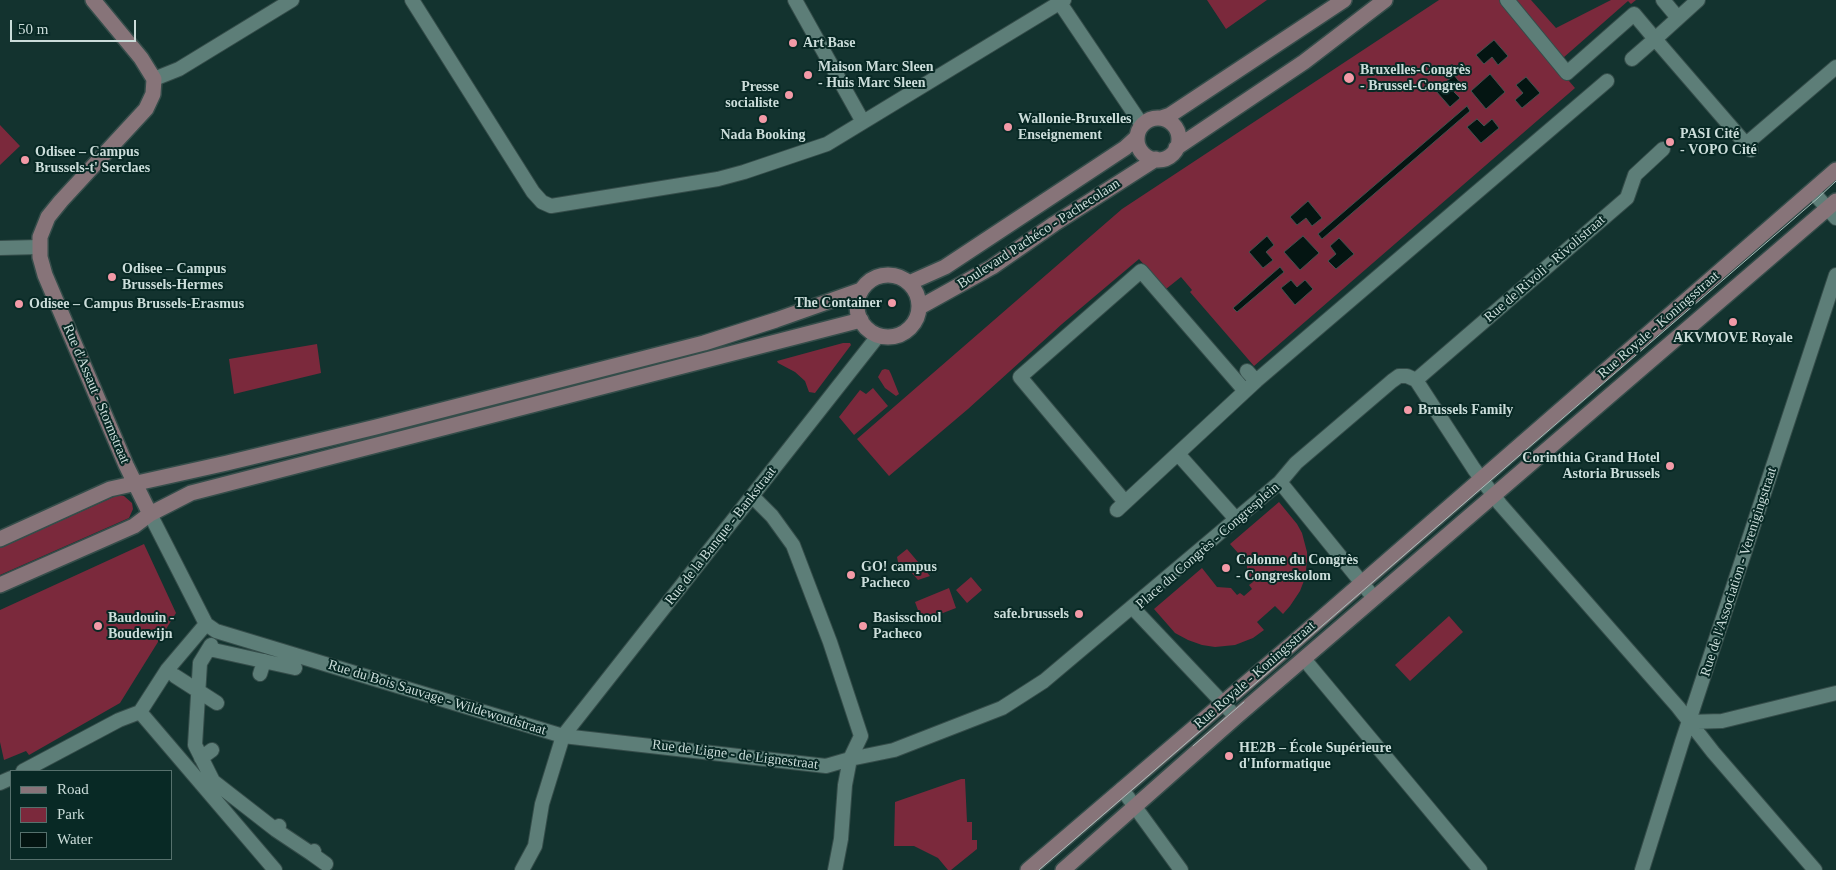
<!DOCTYPE html>
<html>
<head>
<meta charset="utf-8">
<style>
	body { margin:0 }
	#map { position:relative; width:1836px; height:870px; overflow:hidden; background:#13332f; font-family:"Times New Roman",serif }
	canvas { display:block }
	.legend { position:absolute; left:10px; top:770px; width:162px; height:90px; box-sizing:border-box; background:#082925; border:1px solid #56716d; margin:0; padding:6px 9px; list-style:none; font-size:15px; color:#cbddda }
	.legend li { display:flex; align-items:center; gap:10px; height:25px }
	.legend b { width:25px; border:1px solid #56716d }
	.scale { position:absolute; left:10px; top:20px; width:126px; height:22px; box-sizing:border-box; border:2px solid #cbddda; border-top:0; padding-left:6px; font-size:15px; line-height:18px; white-space:nowrap; color:#cbddda; -webkit-text-stroke:4px #082925; paint-order:stroke }
</style>
</head>
<body>
<div id="map">
<canvas width="1836" height="870"></canvas>
<ul class="legend">
<li><b style="height:6px;background:#877479"></b>Road</li>
<li><b style="height:14px;background:#7b293c"></b>Park</li>
<li><b style="height:14px;background:#041512"></b>Water</li>
</ul>
<div class="scale">50 m</div>
</div>
<script>
const context = document.querySelector('canvas').getContext('2d');
context.lineJoin = 'round';
function fillPath(path, color) { context.fillStyle = color; context.fill(path, 'evenodd'); }
const poly = rows => new Path2D(rows.map(r => 'M' + r).join(''));
function trace(path, color, width, dash) { context.strokeStyle = color; context.lineWidth = width; context.lineCap = dash ? 'butt' : 'round'; context.setLineDash(dash || []); context.stroke(path); }
function write(font, color, halo, rows, align = 'center') {
  context.font = font + ' "Times New Roman",serif'; context.lineWidth = 4; context.setLineDash([]); context.textBaseline = 'middle'; context.strokeStyle = halo; context.fillStyle = color; for (const [text, x, y, turn = 0] of rows) {
    context.save(); context.translate(x, y); context.rotate((+turn || 0) * Math.PI / 180); context.textAlign = isNaN(turn) ? turn : align; if (halo) context.strokeText(text, 0, 0); context.fillText(text, 0, 0); context.restore();
  }
}
fillPath(poly([
	[1207,0,1267,0,1226,29],
	[1439,0,1500,0,1575,88,1254,366,1190,292,1192,290,1181,277,1166,289,1139,259,1062,324,968,409,889,476,857,439,1122,209],
	[1512,0,1531,0,1556,28,1611,0,1636,0,1631,4,1628,1,1563,58],
	[0,125,20,146,0,165],
	[843,343,850,343,851,345,815,393,809,392,805,381,795,372,778,363,777,361],
	[317,344,321,373,234,394,229,359],
	[885,369,889,370,891,374,899,394,896,396,885,388,878,377,882,370],
	[873,388,888,406,854,435,839,417,860,390,866,394],
	[118,495,124,496,132,503,133,509,129,518,0,575,0,548],
	[1279,502,1297,524,1302,533,1307,552,1307,561,1305,578,1300,591,1290,606,1283,614,1275,606,1257,622,1264,630,1253,638,1235,645,1215,647,1202,645,1188,640,1175,633,1154,609,1202,568,1217,587,1231,588,1237,595,1240,593,1244,596,1252,589,1249,585,1253,582,1247,575,1247,563,1230,544],
	[144,544,176,613,120,703,29,755,26,751,4,760,0,742,0,610],
	[907,549,930,576,918,580,911,572,905,573,899,567,897,557],
	[971,577,982,590,967,603,956,590],
	[949,588,956,608,922,621,915,602],
	[1449,616,1463,632,1410,681,1395,665],
	[961,779,965,779,967,822,972,822,972,840,977,840,977,849,951,870,948,870,938,858,914,846,894,846,895,802]
]), '#7b293c');
const water = poly([
	[1494,40,1508,56,1498,65,1492,57,1484,64,1476,55,1494,40],
	[1490,74,1505,92,1486,109,1471,91,1490,74],
	[1454,75,1461,84,1453,91,1460,98,1450,107,1436,91,1454,75],
	[1526,77,1540,93,1522,108,1515,100,1523,93,1516,85,1526,77],
	[1467,106,1470,111,1322,239,1318,234,1467,106],
	[1477,119,1484,126,1492,119,1499,128,1481,143,1467,127,1477,119],
	[1308,201,1322,218,1312,226,1306,218,1297,225,1290,217,1308,201],
	[1267,236,1274,245,1266,252,1273,260,1263,268,1249,252,1267,236],
	[1303,236,1319,253,1300,270,1284,252,1303,236],
	[1339,238,1354,254,1336,269,1328,261,1336,254,1330,246,1339,238],
	[1280,267,1284,272,1237,312,1233,308,1280,267],
	[1291,280,1297,287,1305,280,1313,289,1295,305,1281,288,1291,280]
]);
fillPath(water, '#041512');
trace(water, '#40514e', 1);
const street = poly([
	[412,0,533,192,542,202,551,206,718,179,744,172,827,144,1064,0],
	[795,0,863,122],
	[1507,0,1567,73,1634,14,1655,39,1632,59],
	[1663,0,1678,18],
	[1698,0,1655,39,1751,150],
	[1060,3,1142,125],
	[154,79,179,69,292,0],
	[1746,144,1836,67],
	[1812,191,1836,218],
	[0,248,39,247],
	[1416,380,1627,198,1635,175,1663,149],
	[1256,381,1607,81],
	[1178,454,1236,519],
	[1280,482,1374,598],
	[752,496,772,516,793,545,830,642,861,736,850,759,845,785,841,839,835,870],
	[1125,502,1020,377,1141,271,1245,391],
	[1117,510,1256,381,1247,371],
	[150,514,206,624,216,631,563,736,826,766,850,759,894,750,1002,708,1044,681,1280,482,1296,463,1392,381,1399,376,1407,376,1416,380,1474,469,1500,504,1678,707,1713,752,1815,870],
	[1132,607,1236,717],
	[211,645,200,663,195,745,213,781,276,830],
	[209,649,295,668],
	[1304,659,1480,870],
	[260,674,264,661],
	[175,676,217,703],
	[140,712,275,870],
	[140,712,167,670,206,624],
	[1689,722,1722,721,1836,693],
	[201,758,212,750],
	[23,771,119,720,140,712],
	[0,783,11,778],
	[1122,789,1181,870],
	[279,826,276,830,312,854],
	[314,851,312,854,326,864],
	[522,870,535,846,542,804,563,736,878,336],
	[1642,870,1682,742,1836,275]
]);
const secondary = poly([
	[93,0,141,58,154,79,153,94,146,109,61,201,48,217,40,237,40,257,45,275,126,465,150,514],
	[1161,118,1170,115,1344,0],
	'1137 139a21 21 0 1 1 42 0a21 21 0 1 1-42 0Z',
	[1176,148,1304,62,1385,0],
	'857 306a31 31 0 1 1 62 0a31 31 0 1 1-62 0Z',
	[909,283,945,267,1125,148,1137,137],
	[920,307,992,267,1054,224,1156,159],
	[0,539,110,489,227,463,376,427,704,343,776,320,861,290],
	[0,585,134,526,150,514,191,493,861,320],
	[1028,870,1293,643,1836,170],
	[1063,870,1236,717,1836,201]
]);
trace(street, '#354d4a', 16);
trace(secondary, '#354d4a', 18);
trace(street, '#5d7e78', 14);
trace(secondary, '#877479', 15);
trace(poly([
	[1193,746,1244,702],
	[1039,870,1818,198,1836,181]
]), '#a9bebb', 1);
for (const [x, y, r, color] of [
	[793,43,5,"#f39aa7"],
	[808,75,5,"#f39aa7"],
	[1349,78,6,"#f39aa7"],
	[789,95,5,"#f39aa7"],
	[763,119,5,"#f39aa7"],
	[1008,127,5,"#f39aa7"],
	[1670,142,5,"#f39aa7"],
	[25,160,5,"#f39aa7"],
	[112,277,5,"#f39aa7"],
	[892,303,5,"#f39aa7"],
	[19,304,5,"#f39aa7"],
	[1733,322,5,"#f39aa7"],
	[1408,410,5,"#f39aa7"],
	[1670,466,5,"#f39aa7"],
	[1226,568,5,"#f39aa7"],
	[851,575,5,"#f39aa7"],
	[1079,614,5,"#f39aa7"],
	[98,626,5,"#f39aa7"],
	[863,626,5,"#f39aa7"],
	[1229,756,5,"#f39aa7"]
]) { const dot = new Path2D(); dot.arc(x, y, r, 0, 2 * Math.PI); context.fillStyle = color; context.fill(dot); trace(dot, '#082925', 2); }
write('bold 14px', '#cbddda', '#082925', [
	["Art Base",803,43],
	["Maison Marc Sleen",818,67],
	["- Huis Marc Sleen",818,83],
	["Bruxelles-Congrès",1360,70],
	["- Brussel-Congres",1360,86],
	["Presse",779,87,"right"],
	["socialiste",779,103,"right"],
	["Wallonie-Bruxelles",1018,119],
	["Enseignement",1018,135],
	["PASI Cité",1680,134],
	["- VOPO Cité",1680,150],
	["Nada Booking",763,135,"center"],
	["Odisee – Campus",35,152],
	["Brussels-t' Serclaes",35,168],
	["Odisee – Campus",122,269],
	["Brussels-Hermes",122,285],
	["The Container",882,303,"right"],
	["Odisee – Campus Brussels-Erasmus",29,304],
	["AKVMOVE Royale",1733,338,"center"],
	["Brussels Family",1418,410],
	["Corinthia Grand Hotel",1660,458,"right"],
	["Astoria Brussels",1660,474,"right"],
	["Colonne du Congrès",1236,560],
	["- Congreskolom",1236,576],
	["GO! campus",861,567],
	["Pacheco",861,583],
	["safe.brussels",1069,614,"right"],
	["Baudouin -",108,618],
	["Boudewijn",108,634],
	["Basisschool",873,618],
	["Pacheco",873,634],
	["HE2B – École Supérieure",1239,748],
	["d'Informatique",1239,764]
], 'left');
write('14px', '#cbddda', '#082925', [
	["Boulevard Pachéco - Pachecolaan",1039,234,-33],
	["Rue de Rivoli - Rivolistraat",1545,269,-41],
	["Rue Royale - Koningsstraat",1659,325,-41],
	["Rue d'Assaut - Stormstraat",96,394,67],
	["Rue de la Banque - Bankstraat",721,536,-52],
	["Place du Congrès - Congresplein",1208,546,-41],
	["Rue de l'Association - Verenigingstraat",1739,572,-72],
	["Rue Royale - Koningsstraat",1255,675,-41],
	["Rue du Bois Sauvage - Wildewoudstraat",437,698,17],
	["Rue de Ligne - de Lignestraat",735,755,7]
]);
</script>
</body>
</html>
